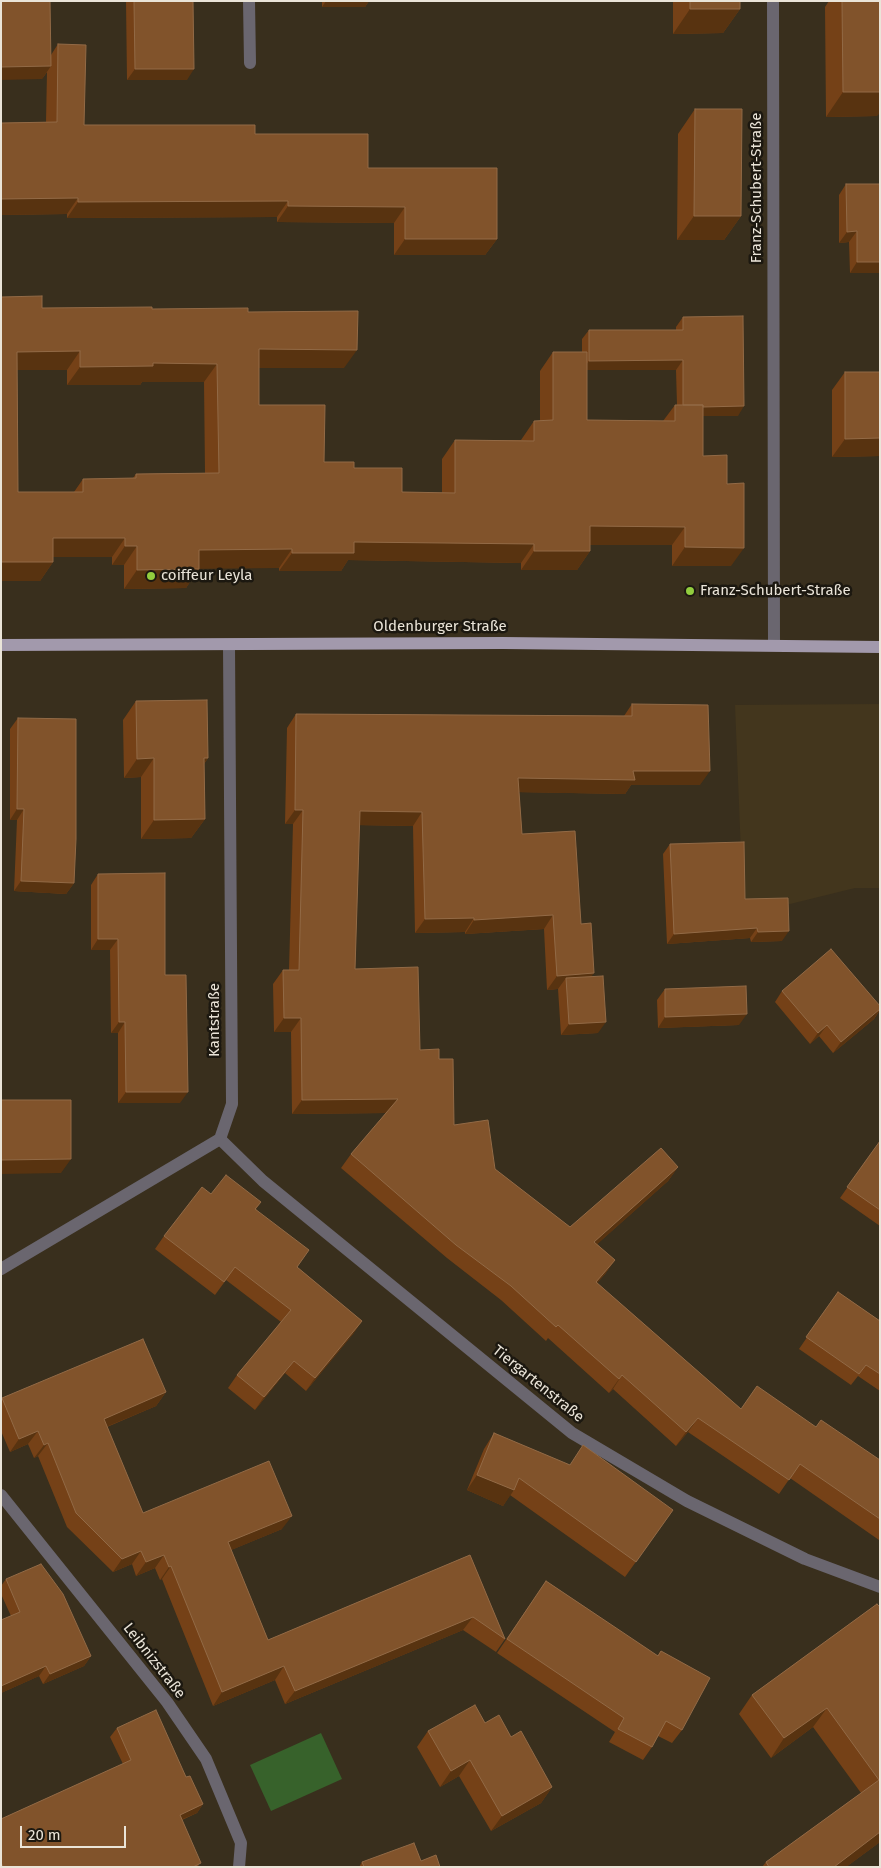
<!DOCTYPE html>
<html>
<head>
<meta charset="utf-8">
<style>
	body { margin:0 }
	#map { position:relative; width:881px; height:1868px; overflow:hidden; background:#392f1d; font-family:"Fira Sans",sans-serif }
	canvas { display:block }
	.frame { position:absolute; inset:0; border:2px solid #eae4d8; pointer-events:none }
	.scale { position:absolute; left:20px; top:1826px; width:106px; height:22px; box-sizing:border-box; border:2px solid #eae4d8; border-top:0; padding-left:6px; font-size:15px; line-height:18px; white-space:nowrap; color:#eae4d8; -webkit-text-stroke:4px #1c1810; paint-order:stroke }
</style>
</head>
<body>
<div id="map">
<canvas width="881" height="1868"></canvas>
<div class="frame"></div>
<div class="scale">20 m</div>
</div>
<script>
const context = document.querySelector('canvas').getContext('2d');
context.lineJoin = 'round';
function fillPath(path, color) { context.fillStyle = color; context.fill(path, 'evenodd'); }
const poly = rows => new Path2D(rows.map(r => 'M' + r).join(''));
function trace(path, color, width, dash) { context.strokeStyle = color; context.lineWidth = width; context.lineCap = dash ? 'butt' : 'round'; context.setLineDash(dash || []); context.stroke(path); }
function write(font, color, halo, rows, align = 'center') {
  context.font = font + ' "Fira Sans",sans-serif'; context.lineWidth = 5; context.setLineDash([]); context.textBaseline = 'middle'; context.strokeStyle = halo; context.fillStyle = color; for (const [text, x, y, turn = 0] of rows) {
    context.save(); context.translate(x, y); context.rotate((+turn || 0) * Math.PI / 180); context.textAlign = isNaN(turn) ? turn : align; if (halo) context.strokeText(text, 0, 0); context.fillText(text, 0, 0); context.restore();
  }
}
fillPath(poly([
	[880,704,880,888,855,888,790,904,743,903,735,705]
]), '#43361d');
fillPath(poly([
	[321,1733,342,1779,271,1811,250,1765]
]), '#37622b');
trace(poly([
	[249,1,250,63],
	[773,1,774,644],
	[220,1139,263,1181,572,1433,687,1501,805,1559,880,1587],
	[1,1269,220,1139,232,1104,229,645],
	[1,1495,167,1702,206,1759,241,1843,239,1867]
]), '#6a666f', 12);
trace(poly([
	[1,645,503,643,880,647]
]), '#a299ac', 12);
fillPath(poly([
	[126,1,193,1,187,80,127,80],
	[322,1,369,1,365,7,322,7],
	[673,1,740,1,740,9,723,33,673,34],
	[829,1,880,1,877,116,826,117,825,7],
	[58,44,84,125,255,134,368,168,497,239,485,255,394,255,394,223,277,222,277,217,67,218,67,214,1,215,1,123,46,122,47,72,42,79,51,55],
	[695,109,741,216,724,240,677,240,678,134],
	[846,184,880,273,850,273,849,242,839,243,839,195],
	[1,297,42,308,152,309,248,312,344,368,259,368,259,405,324,462,354,468,402,492,442,493,442,459,455,440,521,440,534,421,540,421,540,371,553,352,582,352,582,339,589,330,676,330,676,327,683,317,738,416,703,416,703,456,727,484,731,566,672,566,672,545,590,545,590,551,577,570,521,570,521,563,348,560,341,571,279,571,279,568,199,568,186,588,124,589,124,565,112,565,112,557,53,557,53,562,40,581,1,581],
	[17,370,67,370,67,385,140,385,142,382,204,382,205,473,136,474,133,478,83,479,74,492,18,492],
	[587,370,676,370,677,405,675,405,663,421,587,420],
	[845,372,880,372,880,456,832,457,832,390],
	[136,701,208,758,204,764,205,819,191,838,141,839,141,777,124,778,123,720],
	[632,704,700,785,631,785,625,794,519,792,522,834,581,924,592,977,598,1033,561,1035,558,989,547,990,544,929,465,934,465,932,415,933,413,826,359,825,355,969,420,1050,439,1059,454,1125,495,1169,570,1227,678,1167,668,1181,597,1244,615,1260,605,1274,597,1283,741,1409,816,1427,880,1460,879,1540,790,1478,779,1494,688,1432,676,1446,613,1389,609,1393,548,1338,546,1341,501,1300,447,1258,341,1168,351,1154,386,1113,292,1114,291,1032,274,1032,273,984,283,970,289,970,293,824,285,824,287,728,296,714,624,716],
	[18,718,74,883,66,894,14,891,17,820,10,820,10,729],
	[670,844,745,899,782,941,751,942,750,938,667,944,663,854],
	[98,874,165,975,180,1103,118,1103,118,1033,111,1033,110,950,91,950,91,885],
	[665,989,739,1025,658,1028,657,1000],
	[782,991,880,1006,880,1010,874,1019,833,1053,819,1036,810,1044,775,1002],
	[880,1141,880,1226,840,1198],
	[211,1194,261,1202,256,1209,297,1267,362,1321,353,1334,306,1391,285,1373,255,1410,228,1388,237,1375,281,1322,226,1280,215,1295,155,1249,164,1236],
	[838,1292,880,1321,880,1391,858,1376,851,1385,799,1349],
	[166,1392,156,1406,107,1427,143,1513,282,1529,231,1550,268,1640,470,1555,505,1639,496,1652,463,1630,285,1704,275,1680,213,1706,162,1579,160,1580,155,1568,136,1576,132,1564,113,1572,67,1527,38,1456,34,1458,28,1444,10,1452,1,1431,1,1400,2,1398],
	[494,1433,673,1510,625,1577,510,1495,503,1506,467,1490,484,1449],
	[6,1579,91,1656,84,1666,43,1684,39,1676,1,1693,1,1620,11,1616,1,1594,1,1586],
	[546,1581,657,1656,661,1651,682,1730,672,1743,658,1736,652,1747,643,1760,609,1742,615,1732,497,1653],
	[877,1604,880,1842,846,1867,762,1867,766,1862,861,1793,813,1727,771,1758,739,1714,752,1695],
	[485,1723,511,1737,552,1787,541,1803,491,1831,459,1776,440,1787,417,1747,428,1731],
	[117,1728,186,1777,203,1804,197,1813,182,1820,199,1867,1,1867,1,1819,123,1764,110,1737],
	[421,1861,440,1867,359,1867,362,1862]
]), '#754117');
fillPath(poly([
	[326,1,369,1,365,7,322,7],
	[690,9,740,9,723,33,673,34],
	[51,66,42,79,1,80,1,67],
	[135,69,194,69,187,80,127,80],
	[843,92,880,92,880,113,877,116,826,117],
	[78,198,67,214,1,215,1,199],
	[288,201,277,217,67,218,78,202],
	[288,206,405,207,394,223,277,222],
	[694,216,741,216,724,240,677,240],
	[857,231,849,242,839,243,847,232],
	[405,239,497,239,485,255,394,255],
	[857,262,880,262,880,273,850,273],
	[259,349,357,350,344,368,246,368],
	[80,351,67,370,4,370,17,352],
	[683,360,676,370,582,370,589,361],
	[153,363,217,364,204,382,142,382,140,385,67,385,80,367],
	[744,406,738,416,677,416,683,407],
	[880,438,880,456,832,457,845,439],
	[590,526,685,527,672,545,577,545],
	[53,538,125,538,112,557,40,557],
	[354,542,534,544,521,563,348,560,341,571,279,571,292,553],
	[125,546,137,546,124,565,112,565],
	[685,547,744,548,731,566,672,566],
	[292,549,279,568,186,569,199,550],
	[534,551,590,551,577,570,521,570],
	[1,562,53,562,40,581,1,581],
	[199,569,186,588,124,589,137,570],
	[154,758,141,777,124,778,137,759],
	[204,758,208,758,195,776],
	[633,771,710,771,700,785,631,785,625,794,508,792,518,778],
	[17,809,24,809,17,820,10,820],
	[295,810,303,810,293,824,285,824],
	[360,811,422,812,413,826,350,825],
	[205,819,191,838,141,839,154,820],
	[21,881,74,883,66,894,14,891],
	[553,915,544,929,465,934,474,920],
	[474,918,465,932,415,933,425,919],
	[757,928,750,938,667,944,674,934],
	[789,931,782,941,751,942,758,932],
	[98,939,118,939,110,950,91,950],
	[594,973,584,987,566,978,558,989,547,990,557,976],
	[880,1009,874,1019,833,1053,841,1042],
	[747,1014,739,1025,658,1028,665,1017],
	[284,1018,301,1018,291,1032,274,1032],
	[119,1022,125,1022,118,1033,111,1033],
	[606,1022,598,1033,561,1035,569,1024],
	[827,1025,819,1036,810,1044,818,1033],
	[126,1092,188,1092,180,1103,118,1103],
	[398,1099,388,1113,292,1114,302,1100],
	[71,1159,61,1173,1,1174,1,1160],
	[678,1167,668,1181,584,1256,594,1242],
	[615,1260,605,1274,586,1296,596,1282],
	[362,1321,353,1334,306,1391,315,1378],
	[294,1361,285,1373,255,1410,264,1397],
	[622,1375,613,1389,609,1393,619,1379],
	[166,1392,156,1406,94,1432,104,1419],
	[698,1418,688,1432,676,1446,686,1432],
	[38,1431,28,1444,10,1452,19,1439],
	[48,1443,38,1456,34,1458,44,1445],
	[477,1475,514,1490,503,1506,467,1490],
	[292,1516,282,1529,219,1555,228,1542],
	[141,1551,132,1564,113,1572,122,1559],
	[164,1555,155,1568,136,1576,146,1562],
	[171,1566,162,1579,160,1580,169,1567],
	[473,1617,463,1630,285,1704,295,1691],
	[91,1656,84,1666,43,1684,50,1674],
	[46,1666,39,1676,1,1693,1,1686],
	[284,1666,275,1680,213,1706,222,1692],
	[827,1708,813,1727,771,1758,784,1738],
	[470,1760,459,1776,440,1787,451,1771],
	[552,1787,541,1803,491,1831,502,1816],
	[203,1804,197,1813,173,1823,180,1815],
	[880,1832,880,1842,846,1867,834,1867]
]), '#583310');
const building = poly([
	[1,1,50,1,51,66,1,67,1,1],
	[134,1,193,1,194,69,135,69,134,1],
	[690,1,740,1,740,9,690,9,690,1],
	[842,1,880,1,880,92,843,92,842,1],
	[58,44,86,45,84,125,255,125,255,134,368,134,368,168,497,168,497,239,405,239,405,207,288,206,288,201,78,202,78,198,1,199,1,123,57,122,58,44],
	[695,109,742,109,741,216,694,216,695,109],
	[846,184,880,184,880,262,857,262,857,231,847,232,846,184],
	[42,296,42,308,152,307,152,309,248,308,248,312,358,311,357,350,259,349,259,405,325,405,324,462,354,462,354,468,402,468,402,492,455,493,455,440,534,441,534,421,553,420,553,352,587,352,587,420,675,421,675,405,703,405,703,456,727,455,727,484,744,483,744,548,685,547,685,527,590,526,590,551,534,551,534,544,354,542,354,553,292,553,292,549,199,550,199,569,137,570,137,546,125,546,125,538,53,538,53,562,1,562,1,297,42,296],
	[80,351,80,367,153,366,153,363,217,364,219,473,136,474,136,478,83,479,83,492,18,492,17,352,80,351],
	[743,316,744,406,703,407,703,405,683,405,683,360,589,361,589,330,683,330,683,317,743,316],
	[845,372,880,372,880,438,845,439,845,372],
	[207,700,208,758,204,758,205,819,154,820,154,758,137,759,136,701,207,700],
	[632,704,708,705,710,771,633,771,635,780,518,778,522,834,575,831,581,924,591,923,594,973,557,976,553,915,474,920,474,918,425,919,422,812,360,811,355,969,418,967,420,1050,439,1049,439,1059,453,1059,454,1125,488,1120,495,1169,570,1227,661,1148,678,1167,594,1242,615,1260,596,1282,741,1409,757,1386,816,1427,821,1420,880,1460,880,1519,800,1464,789,1480,698,1418,686,1432,622,1375,619,1379,558,1325,556,1327,511,1286,456,1245,351,1154,398,1099,302,1100,301,1018,284,1018,283,970,299,970,303,810,295,810,296,714,632,716,632,704],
	[18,718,76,719,76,839,74,883,21,881,24,809,17,809,18,718],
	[744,842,745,899,788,898,789,931,758,932,757,928,674,934,670,844,744,842],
	[165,873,165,975,186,975,188,1092,126,1092,125,1022,119,1022,118,939,98,939,98,874,165,873],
	[831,949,880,1006,880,1009,841,1042,827,1025,818,1033,782,991,831,949],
	[603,976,606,1022,569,1024,566,978,603,976],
	[746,986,747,1014,665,1017,665,989,746,986],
	[1,1100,71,1100,71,1159,1,1160,1,1100],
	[880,1141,880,1210,847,1187,880,1141],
	[226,1175,261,1202,255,1209,309,1250,297,1267,362,1321,315,1378,294,1361,264,1397,237,1375,291,1310,235,1267,224,1282,164,1236,202,1187,211,1194,226,1175],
	[838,1292,880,1321,880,1374,866,1365,859,1374,806,1337,838,1292],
	[143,1339,166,1392,104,1419,143,1513,269,1461,292,1516,228,1542,268,1640,470,1555,505,1639,473,1617,295,1691,284,1666,222,1692,171,1566,169,1567,164,1555,146,1562,141,1551,122,1559,76,1513,48,1443,44,1445,38,1431,19,1439,2,1398,143,1339],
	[494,1433,570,1465,583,1445,673,1510,636,1562,519,1478,514,1490,477,1475,494,1433],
	[41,1564,63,1594,91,1656,50,1674,46,1666,1,1686,1,1620,20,1612,6,1579,41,1564],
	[546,1581,658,1656,661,1651,710,1678,682,1730,666,1721,652,1747,618,1729,624,1718,507,1639,546,1581],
	[877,1604,880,1607,880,1832,834,1867,769,1867,766,1862,879,1780,827,1708,784,1738,752,1695,877,1604],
	[475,1705,485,1723,499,1715,511,1737,521,1731,552,1787,502,1816,470,1760,451,1771,428,1731,475,1705],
	[156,1710,186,1777,190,1776,203,1804,180,1815,201,1863,193,1867,3,1867,1,1862,1,1819,131,1760,117,1728,156,1710],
	[414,1843,421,1861,436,1855,440,1867,364,1867,362,1862,414,1843]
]);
fillPath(building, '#81532b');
trace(building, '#926a46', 1);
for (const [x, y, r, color] of [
	[151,576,5,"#92cd3e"],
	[690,591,5,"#92cd3e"]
]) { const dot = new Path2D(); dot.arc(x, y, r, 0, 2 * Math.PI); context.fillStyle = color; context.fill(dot); trace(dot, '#1c1810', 2); }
write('15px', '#eae4d8', '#1c1810', [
	["Franz-Schubert-Straße",757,188,-90],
	["Oldenburger Straße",440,627],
	["Kantstraße",215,1020,-90],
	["Tiergartenstraße",538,1384,39],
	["Leibnizstraße",154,1661,52]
]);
write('15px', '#eae4d8', '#1c1810', [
	["coiffeur Leyla",161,576],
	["Franz-Schubert-Straße",700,591]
], 'left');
</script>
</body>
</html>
